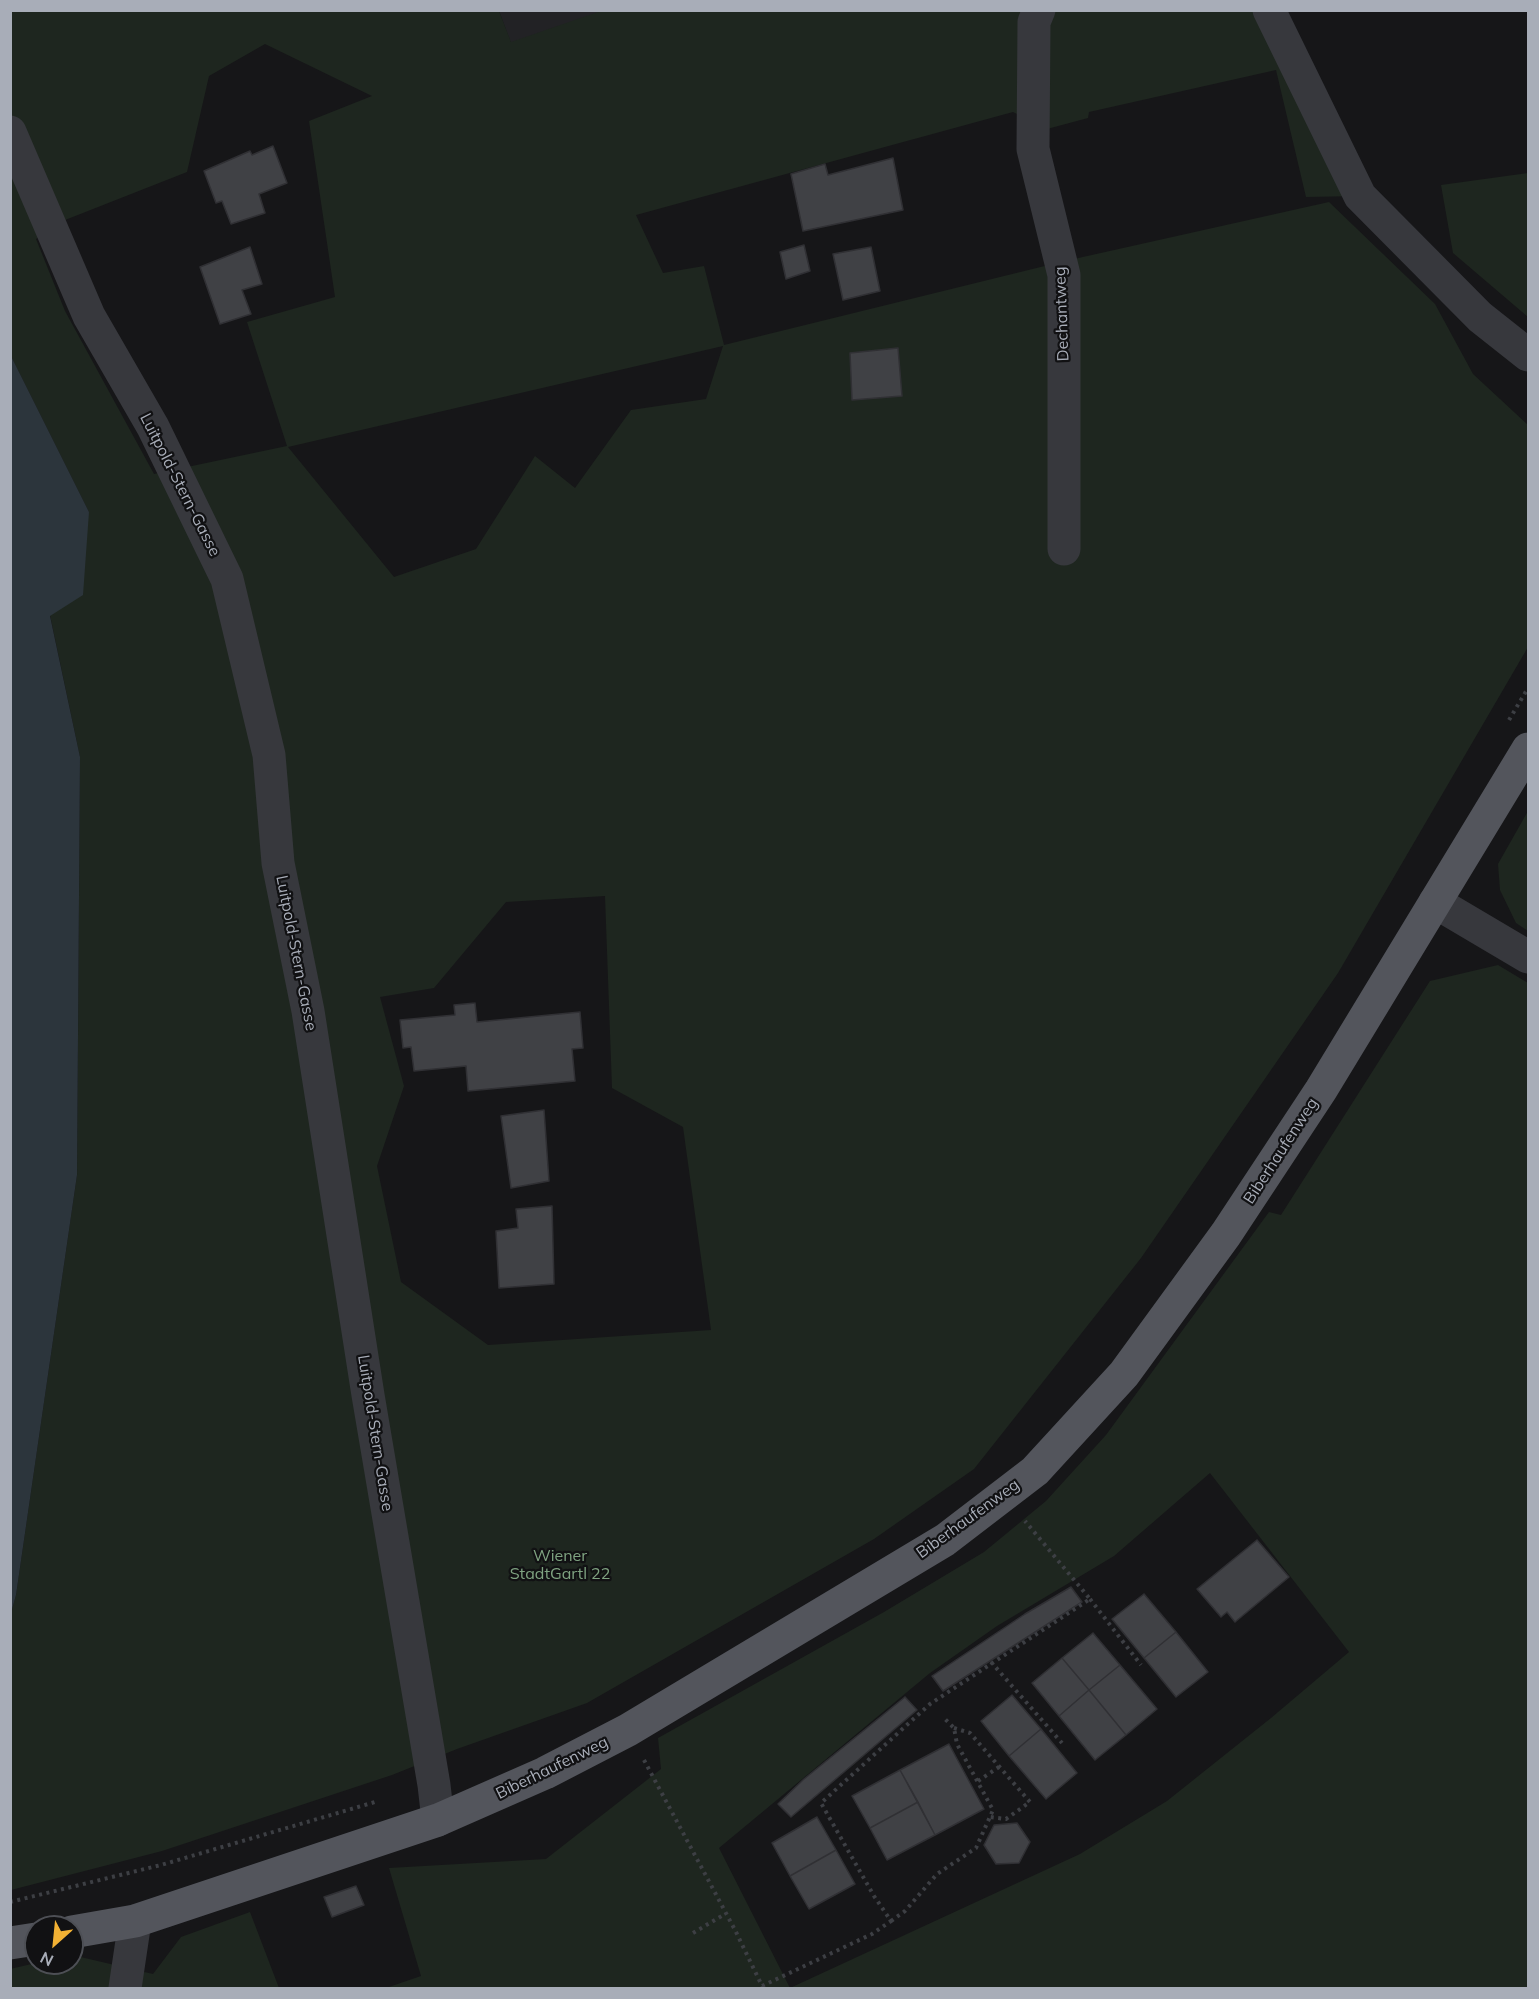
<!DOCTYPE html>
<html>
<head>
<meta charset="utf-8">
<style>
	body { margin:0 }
	#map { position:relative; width:1539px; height:1999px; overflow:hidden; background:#161618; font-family:Mulish,sans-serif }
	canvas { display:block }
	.frame { position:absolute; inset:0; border:12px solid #a8adb8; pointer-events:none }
	.north { position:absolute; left:24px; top:1915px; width:60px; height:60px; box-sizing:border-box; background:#111113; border:2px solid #4d4f55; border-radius:50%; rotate:207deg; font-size:16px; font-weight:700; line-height:24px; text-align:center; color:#a8adb8 }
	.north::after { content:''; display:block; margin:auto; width:21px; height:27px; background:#f2b134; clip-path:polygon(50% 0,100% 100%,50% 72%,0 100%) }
</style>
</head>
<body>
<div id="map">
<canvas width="1539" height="1999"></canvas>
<div class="frame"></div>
<div class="north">N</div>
</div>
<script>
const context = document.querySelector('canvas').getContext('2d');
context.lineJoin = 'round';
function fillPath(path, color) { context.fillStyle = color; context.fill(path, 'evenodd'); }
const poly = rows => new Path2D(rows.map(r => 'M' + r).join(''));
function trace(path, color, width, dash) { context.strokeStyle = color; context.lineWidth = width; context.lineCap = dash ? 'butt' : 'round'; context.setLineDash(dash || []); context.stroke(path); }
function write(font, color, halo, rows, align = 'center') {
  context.font = font + ' Mulish,sans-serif'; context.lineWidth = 4.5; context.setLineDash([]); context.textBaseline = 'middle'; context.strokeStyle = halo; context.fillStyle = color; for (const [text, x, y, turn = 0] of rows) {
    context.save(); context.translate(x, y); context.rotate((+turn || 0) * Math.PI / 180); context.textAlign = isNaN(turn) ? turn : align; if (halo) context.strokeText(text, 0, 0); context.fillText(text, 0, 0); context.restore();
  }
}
fillPath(poly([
	[499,11,604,11,511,43]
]), '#222225');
fillPath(poly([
	[604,10,1269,11,1360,196,1306,197,1276,70,1089,112,1088,118,1047,129,1013,112,636,215,663,273,704,266,724,345,1065,261,1329,202,1435,304,1473,374,1528,425,1528,647,1338,973,1141,1258,974,1469,874,1539,587,1703,457,1749,392,1775,162,1851,11,1890,11,1613,16,1595,77,1175,80,757,50,615,89,512,11,356,11,11,499,11,511,42],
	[265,44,372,96,309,121,335,297,247,322,287,446,154,474,65,311,36,239,60,222,187,172,209,76],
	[723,346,706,399,631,410,575,488,535,456,476,549,394,577,288,447],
	[605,896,612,1088,683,1127,711,1330,488,1345,401,1282,377,1166,404,1086,380,997,434,988,506,902],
	[1528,173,1528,317,1453,253,1441,185],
	[1528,811,1528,931,1516,923,1500,890,1498,864],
	[1498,965,1528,983,1528,1988,386,1988,421,1976,389,1868,546,1859,661,1769,658,1738,884,1612,984,1552,1046,1501,1106,1435,1269,1212,1281,1215,1430,981],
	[1210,1473,1349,1652,1271,1718,1167,1801,1080,1854,790,1988,719,1848,930,1673,997,1626,1114,1556],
	[250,1912,279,1988,11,1988,10,1969,36,1963,72,1963,72,1955,153,1974,181,1937]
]), '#1e261f');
fillPath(poly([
	[11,356,89,512,83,595,50,616,80,757,77,1175,16,1595,11,1613]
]), '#2c353c');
const building = poly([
	[273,146,287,183,259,194,265,213,231,224,222,201,216,203,204,171,250,151,252,155,273,146],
	[893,158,903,210,803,231,791,174,825,164,828,175,893,158],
	[804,245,810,271,786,279,780,252,804,245],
	[250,247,262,284,242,290,251,314,220,324,200,267,250,247],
	[871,247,880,291,843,300,833,254,871,247],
	[898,348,902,396,852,400,850,353,898,348],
	[475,1003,477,1022,580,1012,583,1048,572,1049,575,1081,468,1091,466,1066,414,1071,411,1047,403,1048,400,1020,455,1015,454,1005,475,1003],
	[544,1110,549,1181,511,1188,501,1116,544,1110],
	[552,1206,554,1284,499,1288,496,1231,518,1228,516,1209,552,1206],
	[1257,1540,1289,1577,1235,1622,1227,1612,1221,1617,1197,1589,1257,1540],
	[1071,1587,1082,1602,943,1691,932,1676,1025,1614,1071,1587],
	[1144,1594,1176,1632,1144,1658,1112,1619,1144,1594],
	[1176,1632,1208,1672,1176,1697,1144,1658,1176,1632],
	[1093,1633,1120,1665,1089,1690,1062,1658,1093,1633],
	[1062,1658,1089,1690,1059,1716,1032,1683,1062,1658],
	[1120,1665,1157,1709,1126,1735,1089,1690,1120,1665],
	[1089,1690,1126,1735,1095,1760,1059,1716,1089,1690],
	[1012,1695,1041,1729,1009,1756,981,1721,1012,1695],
	[905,1697,917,1710,791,1817,778,1804,804,1779,905,1697],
	[1041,1729,1077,1773,1046,1799,1009,1756,1041,1729],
	[949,1744,984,1809,935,1835,900,1770,949,1744],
	[900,1770,918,1802,870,1828,852,1796,900,1770],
	[918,1802,935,1835,887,1860,870,1828,918,1802],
	[817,1817,836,1850,790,1876,772,1843,817,1817],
	[1017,1823,1030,1842,1019,1863,996,1864,984,1845,994,1825,1017,1823],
	[836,1850,855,1884,809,1909,790,1876,836,1850],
	[356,1886,364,1905,332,1917,324,1897,356,1886]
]);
fillPath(building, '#404145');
trace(building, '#303034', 1.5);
trace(poly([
	[1509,720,1528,688],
	[1090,1599,1141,1665],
	[991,1662,1062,1743],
	[954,1728,970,1733,1030,1802,1006,1819,990,1817],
	[644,1760,735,1930,763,1988],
	[978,1781,999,1767],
	[10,1902,161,1865,375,1802],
	[891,1921,905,1911,937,1874,976,1848,993,1810,957,1744,954,1728,943,1717],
	[693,1933,725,1914],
	[762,1986,872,1934,891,1921,874,1896,821,1803,930,1704,1090,1599,1025,1521]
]), '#3d3f44', 4, [3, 4.5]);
trace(poly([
	[1039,10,1034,22,1033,149,1064,275,1064,549],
	[1269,10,1360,196,1480,317,1528,355],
	[10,132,89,316,153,427,227,579,269,755,278,863,308,1011,368,1395,434,1785,438,1820],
	[1435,902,1528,957],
	[125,1988,135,1921]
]), '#37383d', 33);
trace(poly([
	[72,1932,135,1921,438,1820,545,1773,628,1730,945,1540,1035,1471,1124,1374,1226,1234,1321,1090,1528,749],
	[10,1943,36,1939]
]), '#53555c', 33);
write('16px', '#a8adb8', '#111113', [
	["Dechantweg",1062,314,-92],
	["Luitpold-Stern-Gasse",180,485,63],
	["Luitpold-Stern-Gasse",296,953,79],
	["Biberhaufenweg",1281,1151,-57],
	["Luitpold-Stern-Gasse",375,1433,81],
	["Biberhaufenweg",968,1519,-36],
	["Biberhaufenweg",552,1768,-26]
]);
write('16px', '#7fa381', '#111113', [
	["Wiener",560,1556],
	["StadtGartl 22",560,1574]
]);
</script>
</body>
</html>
